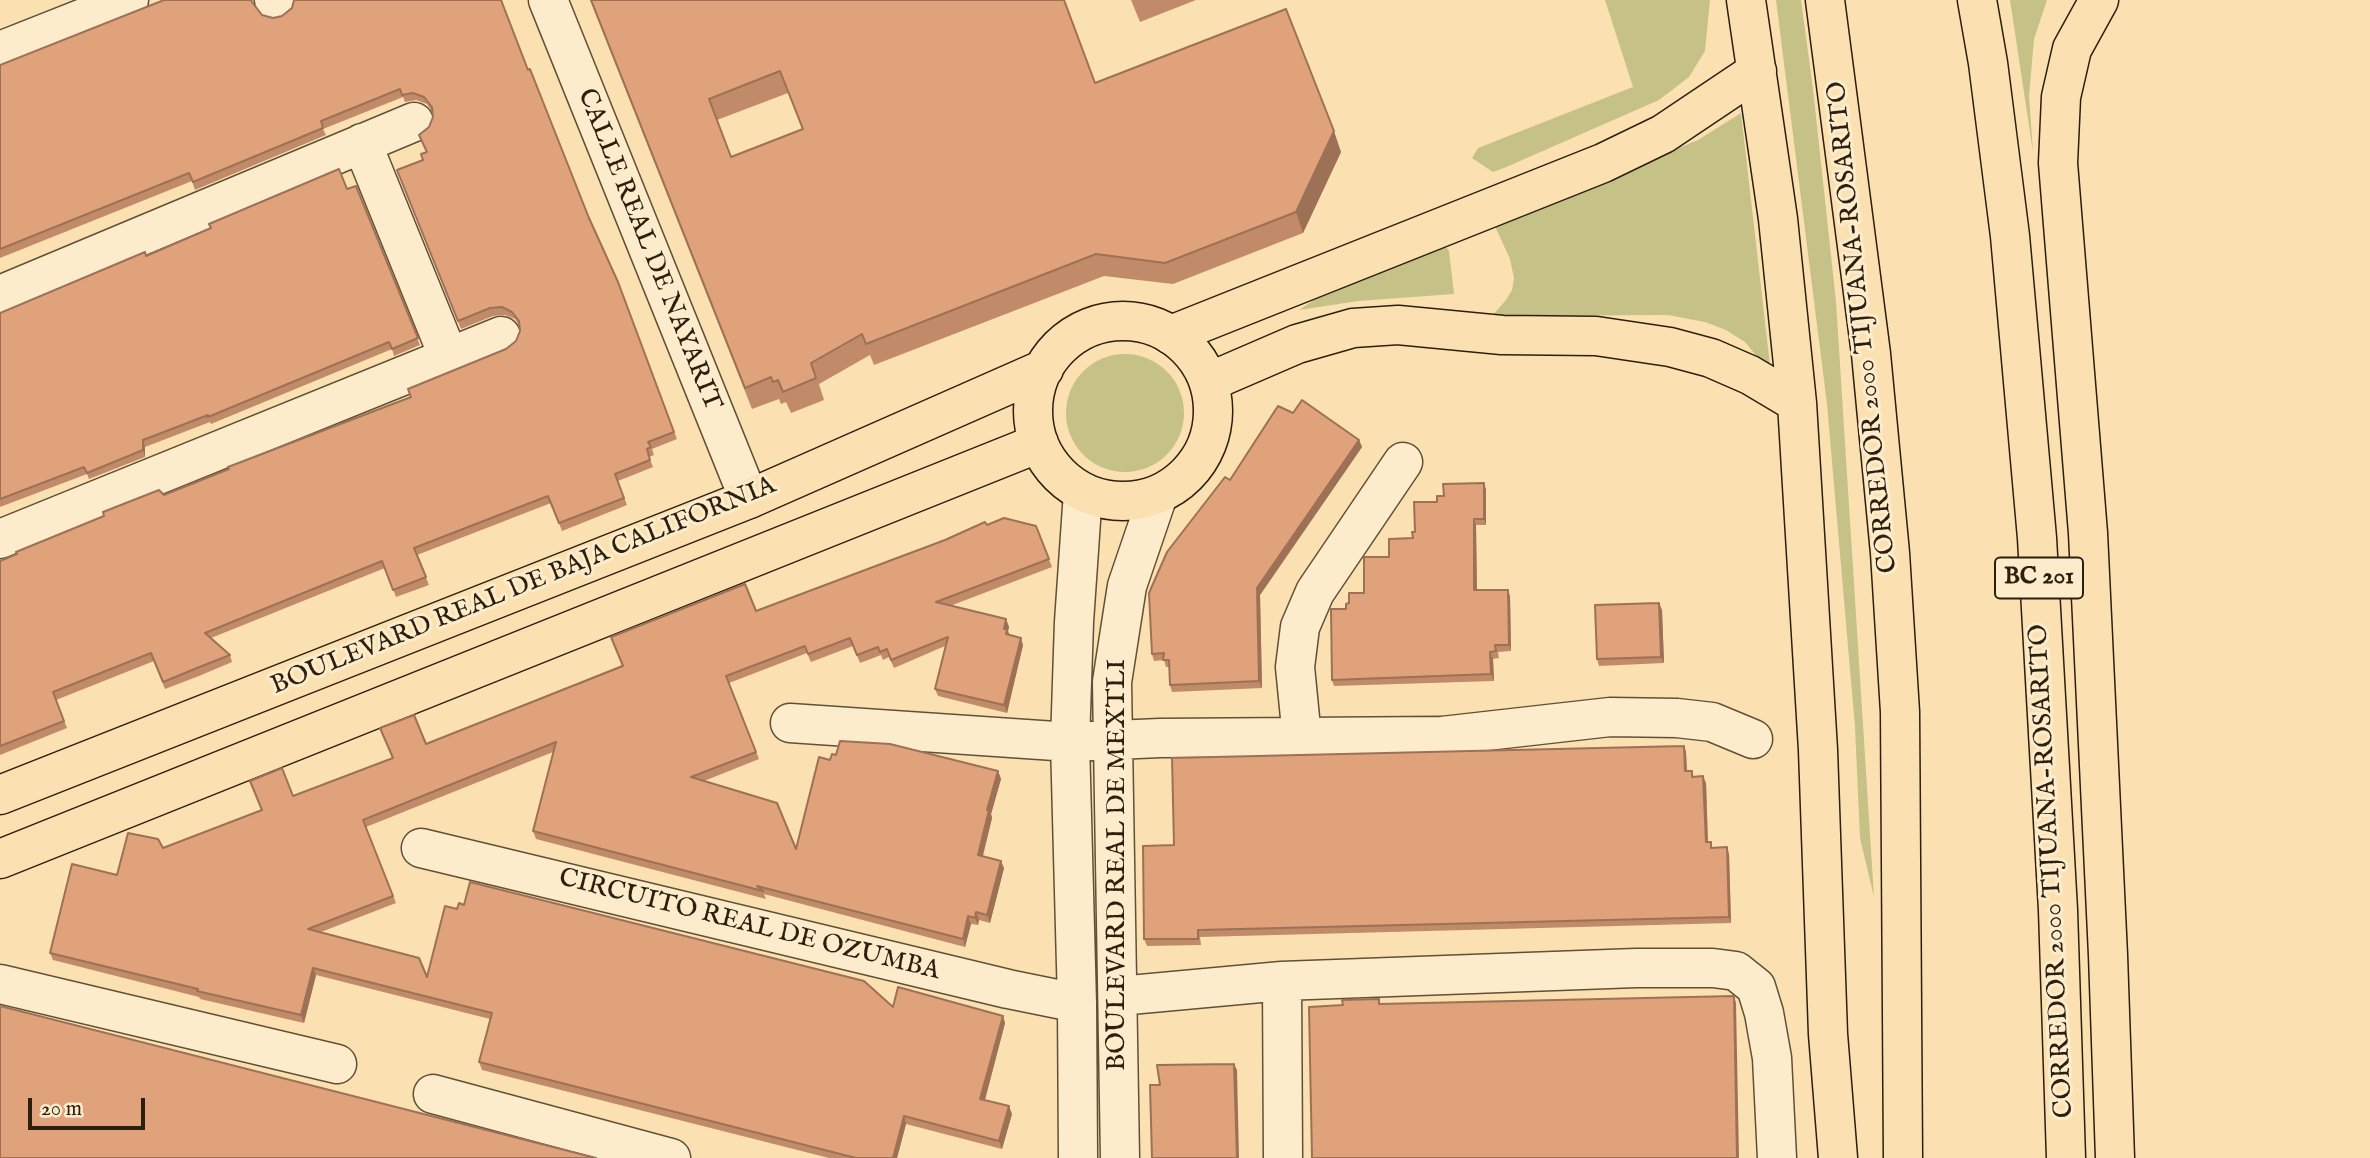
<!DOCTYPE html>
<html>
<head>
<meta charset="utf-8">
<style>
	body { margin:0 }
	#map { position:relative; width:2370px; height:1158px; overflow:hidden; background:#fbe1b1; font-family:"IM FELL English",serif }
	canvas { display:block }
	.scale { position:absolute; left:28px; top:1098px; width:117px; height:32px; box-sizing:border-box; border:4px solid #2c1f0e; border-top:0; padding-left:9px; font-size:21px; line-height:24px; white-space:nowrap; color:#2c1f0e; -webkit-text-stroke:5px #fceccc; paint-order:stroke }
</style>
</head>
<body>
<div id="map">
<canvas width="2370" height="1158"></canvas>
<div class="scale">20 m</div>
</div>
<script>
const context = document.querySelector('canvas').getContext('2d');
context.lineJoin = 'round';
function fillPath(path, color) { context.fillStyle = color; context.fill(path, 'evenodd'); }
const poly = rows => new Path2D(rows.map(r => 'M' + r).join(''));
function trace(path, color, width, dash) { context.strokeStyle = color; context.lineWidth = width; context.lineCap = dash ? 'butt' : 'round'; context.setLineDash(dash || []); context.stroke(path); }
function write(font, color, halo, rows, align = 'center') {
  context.font = font + ' "IM FELL English",serif'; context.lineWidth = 6; context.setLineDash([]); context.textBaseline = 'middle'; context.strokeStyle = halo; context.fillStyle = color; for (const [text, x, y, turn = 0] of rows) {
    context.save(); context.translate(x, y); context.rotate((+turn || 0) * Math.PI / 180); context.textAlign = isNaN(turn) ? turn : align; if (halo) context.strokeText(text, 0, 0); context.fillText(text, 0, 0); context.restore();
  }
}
fillPath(poly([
	[1605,0,1710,0,1705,51,1689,77,1659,100,1504,168,1493,172,1472,158,1478,148,1633,87],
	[1776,0,1801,0,1813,89,1836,302,1874,897,1860,838,1855,727,1827,404],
	[2010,0,2047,0,2034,39,2029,96,2033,152],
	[1741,113,1771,374,1745,342,1726,330,1705,322,1668,315,1492,316,1506,300,1512,290,1514,278,1510,259,1494,224,1698,140],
	[1446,247,1449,251,1454,294,1358,301,1299,310,1314,300,1439,248],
	'1066 413a59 59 0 1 1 118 0a59 59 0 1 1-118 0Z'
]), '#c5c187');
const minor = poly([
	[274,0,276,4],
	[548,0,749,499],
	[0,51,129,0],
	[362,143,449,358],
	[0,295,414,122],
	[0,539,501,336],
	[790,723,1070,742,1160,738,1442,736,1610,717,1677,718,1712,722,1753,739],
	[1302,738,1295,667,1300,627,1315,592,1403,462],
	[421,848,1008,989,1077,1003],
	[1282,981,1283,1158],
	[0,984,337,1064],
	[1119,996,1282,981,1636,968,1713,968,1736,971,1756,987,1764,1013,1772,1058,1777,1158],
	[433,1094,671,1158],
	[1078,1158,1077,1003,1070,742,1074,622,1083,492],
	[1120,1158,1112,682,1127,586,1158,495]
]);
const major = poly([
	'1033 411a90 90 0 1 1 180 0a90 90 0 1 1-180 0Z',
	[0,795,749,499,1044,369],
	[0,859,1039,443]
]);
const highway = poly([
	[1746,0,1778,219,1797,403,1818,750,1828,1034,1838,1158],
	[1825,0,1871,354,1890,553,1900,712,1903,1158],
	[1977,0,1988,63,2010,236,2037,538,2058,910,2066,1158],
	[2099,0,2072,49,2061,97,2058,163,2088,533,2108,955,2115,1158],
	[1171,335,1603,163,1663,134,1757,71],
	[1209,382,1297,344,1353,328,1398,325,1502,335,1596,336,1670,347,1711,358,1750,375,1797,403]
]);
trace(minor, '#605037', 41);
trace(major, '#2c1f0e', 41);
trace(highway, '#2c1f0e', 41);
trace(minor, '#fceccc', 38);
trace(major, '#fbe1b1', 38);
trace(highway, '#fbe1b1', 38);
fillPath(poly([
	[164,0,252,0,253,4,262,15,273,18,528,70,589,218,618,282,677,439,652,449,654,455,649,457,653,467,618,481,627,505,562,531,551,503,417,555,429,585,396,597,385,568,211,638,230,655,232,662,199,676,165,689,154,661,56,700,67,728,0,755,0,561,411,397,506,349,516,341,520,331,519,325,515,319,505,315,493,316,461,329,397,170,423,160,426,152,429,127,433,117,432,112,427,104,416,100,405,102,403,97,323,129,326,135,195,190,192,181,0,258,0,65],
	[590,0,1064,0,1095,83,1341,152,1303,233,1173,284,1104,276,874,365,870,355,819,384,824,400,791,413,786,402,781,404,779,399,752,409],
	[788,93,802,129,731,157,717,120],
	[1131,0,1196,0,1140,22],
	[356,186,420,345,394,356,392,349,211,424,210,422,145,447,145,457,89,479,87,474,0,507,0,313,146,256],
	[1359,440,1362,447,1260,595,1262,688,1172,692,1170,685,1169,667,1166,667,1164,660,1154,661,1152,654,1230,480],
	[1484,483,1486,490,1486,525,1476,525,1477,590,1510,596,1511,651,1498,652,1499,658,1493,659,1494,681,1334,686,1332,680,1346,609,1349,603,1364,593,1389,557,1413,538,1415,532,1437,502,1444,496],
	[987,525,1036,526,1052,567,950,606,1006,619,1009,627,1008,631,1009,635,1023,645,1007,713,938,696,935,689,945,646,894,668,889,657,883,660,881,655,860,663,853,646,811,662,807,653,729,683,759,759,704,781,796,849,830,760,836,755,998,771,1001,779,991,814,992,818,983,856,1004,868,990,923,979,920,978,925,971,924,965,947,764,894,766,899,536,839,533,831,553,752,366,827,396,903,321,932,427,977,457,909,464,905,893,1007,1003,1016,1005,1023,985,1100,1012,1114,1002,1149,906,1124,897,1158,829,1158,482,1070,479,1062,490,1019,316,975,304,1023,200,999,199,997,53,960,50,953,117,875,163,848,392,759,426,744,756,611],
	[1662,610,1664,663,1599,666,1597,659],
	[1684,746,1686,752,1687,771,1695,777,1706,783,1708,842,1713,848,1729,854,1731,923,1200,937,1201,945,1147,946,1144,939,1174,845]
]), '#c18b6a');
fillPath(poly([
	[1334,131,1341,152,1303,233,1296,212],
	[143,440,145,447,145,457,143,450],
	[1359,440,1362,447,1260,595,1262,688,1259,681,1257,588],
	[1484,483,1486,490,1486,525,1484,519],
	[1474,519,1476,525,1477,597,1474,590],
	[1508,590,1510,596,1511,651,1509,645],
	[1659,603,1662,610,1664,663,1661,657],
	[1006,619,1009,627,1008,631,1010,637,1009,642,1004,629],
	[1021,638,1023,645,1007,713,1004,705],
	[1490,652,1493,659,1494,681,1491,674],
	[1684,746,1686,752,1687,778,1685,771],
	[998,771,1001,779,991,814,992,818,981,862,978,855,987,810],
	[1703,776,1706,783,1708,848,1706,842],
	[1727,847,1729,854,1731,923,1729,917],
	[1001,861,1004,868,990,923,987,915],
	[976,912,979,920,978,925,975,918],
	[968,916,971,924,965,947,963,939],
	[313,968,316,975,304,1023,301,1015],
	[1734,996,1736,1003,1739,1158,1737,1158],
	[1003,1016,1005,1023,983,1107,980,1099],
	[1234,1064,1237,1070,1239,1158,1237,1158],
	[1009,1106,1012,1114,1002,1149,999,1141],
	[904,1116,906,1124,897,1158,893,1158]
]), '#9d7156');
const building = poly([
	[164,0,251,0,252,2,262,15,273,18,282,16,292,8,294,0,501,0,528,70,530,69,589,218,618,282,674,432,648,442,651,447,647,449,650,460,615,474,624,498,559,523,548,496,414,548,426,577,393,590,382,561,205,633,230,655,197,668,163,682,151,653,53,692,64,721,0,746,0,561,17,554,16,552,104,516,103,512,159,490,164,495,229,469,228,467,411,397,408,389,506,349,516,341,520,331,519,321,512,312,502,307,490,308,458,321,397,170,423,160,421,154,427,152,419,135,429,127,433,117,432,107,424,97,413,93,402,95,400,89,321,121,323,128,193,182,189,173,0,249,0,65,164,0],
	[591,0,1064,0,1095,83,1286,9,1334,131,1296,212,1165,263,1096,254,866,344,862,334,811,363,816,378,783,392,778,380,773,382,771,377,745,388,591,0],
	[780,71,803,129,731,157,709,99,780,71],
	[339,169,347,189,356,186,418,338,392,349,389,342,208,417,208,415,143,440,143,450,87,473,84,467,0,499,0,313,145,252,146,256,211,228,209,224,339,169],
	[1302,400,1359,440,1257,588,1259,681,1170,685,1169,660,1163,660,1164,653,1152,654,1149,593,1167,552,1225,477,1230,480,1278,406,1293,413,1302,400],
	[1484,483,1484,519,1474,519,1474,590,1508,590,1509,645,1495,645,1496,651,1490,652,1491,674,1332,680,1331,609,1346,609,1346,604,1349,603,1349,593,1364,593,1364,557,1389,557,1389,539,1413,538,1412,532,1415,532,1414,502,1437,502,1437,496,1444,496,1443,484,1484,483],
	[1004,518,1036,526,1049,559,936,602,1006,619,1004,629,1007,629,1006,634,1021,638,1004,705,935,689,948,637,891,660,887,649,880,652,878,647,857,655,850,638,808,654,805,646,726,676,756,752,691,777,777,803,796,849,819,757,830,760,832,754,836,755,840,741,890,744,998,771,987,810,989,810,978,855,1001,861,987,915,976,912,975,918,968,916,963,939,757,886,763,891,533,831,556,742,363,820,393,896,308,929,419,958,427,977,445,906,457,909,459,903,464,905,470,882,864,981,893,1007,898,987,1003,1016,980,1099,1009,1106,999,1141,904,1116,893,1158,856,1158,479,1062,492,1013,313,968,301,1015,197,991,198,989,50,953,72,864,117,875,128,833,158,839,163,848,262,810,250,781,282,768,293,796,393,758,380,728,414,715,426,744,623,666,611,637,745,584,756,611,945,540,985,522,987,525,1004,518],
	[1659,603,1661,657,1597,659,1595,605,1659,603],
	[1684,746,1685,771,1692,771,1692,777,1703,776,1706,842,1711,842,1711,848,1727,847,1729,917,1198,930,1198,939,1144,939,1143,846,1174,845,1172,758,1684,746],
	[1734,996,1737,1158,1312,1158,1309,1007,1343,1005,1342,1000,1379,999,1379,1004,1734,996],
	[0,1006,596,1158,0,1158,0,1006],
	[1234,1064,1237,1158,1152,1158,1150,1085,1160,1085,1157,1065,1234,1064]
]);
fillPath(building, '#e0a27b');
trace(building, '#9d7156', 2);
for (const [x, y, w] of [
	[2039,578,88]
]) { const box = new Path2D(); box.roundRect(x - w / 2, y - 20.5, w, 41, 5); context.fillStyle = '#fceccc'; context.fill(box); trace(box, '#2c1f0e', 2); }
write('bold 24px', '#2c1f0e', null, [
	["BC 201",2039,578]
]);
write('26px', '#2c1f0e', '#fceccc', [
	["CALLE REAL DE NAYARIT",648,250,68],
	["CORREDOR 2000 TIJUANA-ROSARITO",1864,327,-96],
	["BOULEVARD REAL DE BAJA CALIFORNIA",524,587,-22],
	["BOULEVARD REAL DE MEXTLI",1119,865,-90],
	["CORREDOR 2000 TIJUANA-ROSARITO",2053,871,-93],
	["CIRCUITO REAL DE OZUMBA",749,926,14]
]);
</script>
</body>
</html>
